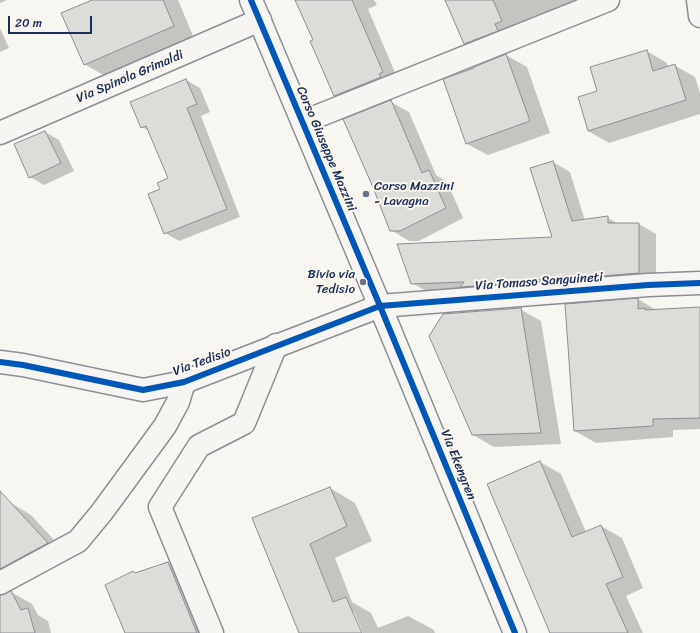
<!DOCTYPE html>
<html>
<head>
<meta charset="utf-8">
<style>
	body { margin:0 }
	#map { position:relative; width:700px; height:633px; overflow:hidden; background:#f8f6f0; font-family:Sriracha,sans-serif }
	canvas { display:block }
	.scale { position:absolute; left:8px; top:16px; width:84px; height:18px; box-sizing:border-box; border:2px solid #1b2f5e; border-top:0; padding-left:5px; font-size:12px; line-height:14px; white-space:nowrap; color:#1b2f5e; -webkit-text-stroke:3px #fbf7ec; paint-order:stroke }
</style>
</head>
<body>
<div id="map">
<canvas width="700" height="633"></canvas>
<div class="scale">20 m</div>
</div>
<script>
const context = document.querySelector('canvas').getContext('2d');
context.lineJoin = 'round';
function fillPath(path, color) { context.fillStyle = color; context.fill(path, 'evenodd'); }
const poly = rows => new Path2D(rows.map(r => 'M' + r).join(''));
function trace(path, color, width, dash) { context.strokeStyle = color; context.lineWidth = width; context.lineCap = dash ? 'butt' : 'round'; context.setLineDash(dash || []); context.stroke(path); }
function write(font, color, halo, rows, align = 'center') {
  context.font = font + ' Sriracha,sans-serif'; context.lineWidth = 4; context.setLineDash([]); context.textBaseline = 'middle'; context.strokeStyle = halo; context.fillStyle = color; for (const [text, x, y, turn = 0] of rows) {
    context.save(); context.translate(x, y); context.rotate((+turn || 0) * Math.PI / 180); context.textAlign = isNaN(turn) ? turn : align; if (halo) context.strokeText(text, 0, 0); context.fillText(text, 0, 0); context.restore();
  }
}
fillPath(poly([
	[0,0,7,0,0,3],
	[94,0,178,0,194,38,105,76,84,64],
	[297,0,374,0,377,5,368,9,399,82,352,105,335,95],
	[446,0,576,0,515,24,518,31,482,53,465,43],
	[0,28,9,48,0,52],
	[647,51,667,63,668,67,674,65,695,77,700,93,700,114,609,143,588,131,598,92],
	[506,55,527,67,550,133,488,155,467,144],
	[186,80,200,88,210,112,201,116,240,217,179,241,165,233,161,190,170,178,149,131,142,127],
	[391,102,409,112,436,175,447,182,463,218,419,241,409,241,391,230,344,120],
	[45,132,59,140,74,171,44,185,30,177],
	[553,162,570,172,585,221,607,217,618,224,639,224,656,234,656,283,430,293,412,283,553,238],
	[638,299,656,310,700,308,700,429,673,430,673,437,596,443,575,431],
	[520,309,541,321,561,444,494,447,473,435],
	[540,462,561,474,586,532,601,526,622,538,643,588,626,596,643,633,560,633],
	[330,488,355,503,372,541,335,558,352,602,371,613,378,628,408,616,434,630,435,633,363,633,354,612,352,612,361,633,300,633,253,518],
	[11,503,31,515,68,555,10,589,8,593,11,592,32,604,38,615,48,621,51,633,0,633,0,512],
	[168,563,192,577,215,633,126,633,133,572,136,574]
]), '#0003');
const building = poly([
	[92,0,163,0,174,26,84,65,61,13,92,0],
	[295,0,352,0,383,72,379,74,381,77,334,96,310,41,313,40,295,0],
	[445,0,493,0,502,21,495,24,498,31,464,44,445,0],
	[647,50,653,71,675,64,686,100,588,131,578,97,597,91,590,67,647,50],
	[506,54,530,121,466,144,443,79,474,68,474,67,506,54],
	[186,79,197,104,187,108,227,209,164,234,148,194,160,189,157,183,168,178,146,126,141,128,130,102,186,79],
	[391,100,422,173,429,170,446,208,400,231,390,231,372,185,343,119,391,100],
	[45,131,61,163,29,178,14,144,45,131],
	[553,161,572,221,608,216,608,223,639,223,639,273,563,279,516,280,517,283,460,287,464,282,411,284,397,244,552,237,530,168,553,161],
	[638,298,638,309,645,308,645,310,700,307,700,418,653,419,653,426,574,431,565,304,638,298],
	[521,308,541,433,472,435,429,336,443,314,521,308],
	[540,461,572,537,601,525,623,577,606,584,628,633,550,633,487,484,540,461],
	[330,487,347,526,310,544,333,602,346,597,362,633,299,633,252,518,330,487],
	[0,491,48,543,0,569,0,491],
	[168,562,197,633,125,633,105,585,133,571,135,573,168,562],
	[11,591,21,610,28,608,35,633,0,633,0,595,11,591]
]);
fillPath(building, '#dcdcd9');
trace(building, '#8b8e94', 1);
const street = poly([
	[698,0,700,16],
	[303,122,608,0],
	[0,133,260,20],
	[0,583,78,541,102,512,165,426,178,402,184,382],
	[212,633,160,507,199,446,244,423,276,345]
]);
const secondary = poly([
	[251,0,380,306,515,633],
	[0,362,23,365,143,390,184,382,380,306,648,285,700,283]
]);
trace(street, '#8b8e94', 25);
trace(secondary, '#8b8e94', 25);
trace(street, '#f6f5f1', 22);
trace(secondary, '#f6f5f1', 22);
trace(poly([
	[251,0,380,306,515,633],
	[0,362,23,365,143,390,184,382,380,306,648,285,700,283]
]), '#0057b8', 6);
for (const [x, y, r, color] of [
	[366,194,4,"#687591"],
	[363,282,4,"#687591"]
]) { const dot = new Path2D(); dot.arc(x, y, r, 0, 2 * Math.PI); context.fillStyle = color; context.fill(dot); trace(dot, '#fbf7ec', 1.5); }
write('13px', '#1b2f5e', '#fbf7ec', [
	["Via Spinola Grimaldi",130,77,-23],
	["Corso Giuseppe Mazzini",326,149,67],
	["Via Tomaso Sanguineti",539,282,-4],
	["Via Tedisio",202,362,-20],
	["Via Ekengren",458,465,68]
]);
write('13px', '#1b2f5e', '#fbf7ec', [
	["Corso Mazzini",374,187],
	["- Lavagna",374,202],
	["Bivio via",355,275,"right"],
	["Tedisio",355,290,"right"]
], 'left');
</script>
</body>
</html>
